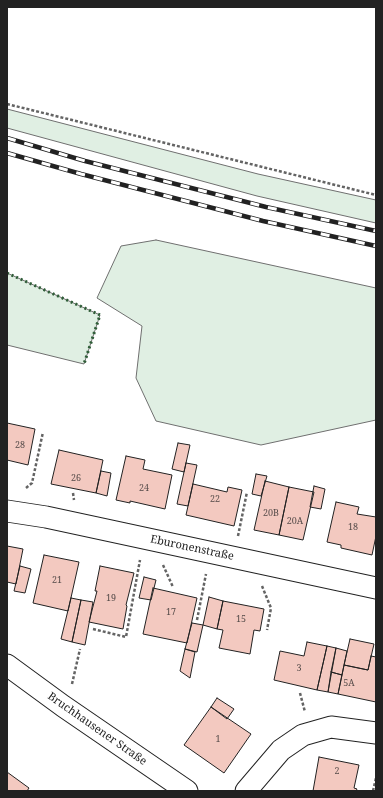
<!DOCTYPE html>
<html>
<head>
<meta charset="utf-8">
<style>
	body { margin:0 }
	#map { position:relative; width:383px; height:798px; overflow:hidden; background:#fff; font-family:"Noto Serif",serif }
	canvas { display:block }
	.frame { position:absolute; inset:0; border:8px solid #222; pointer-events:none }
</style>
</head>
<body>
<div id="map">
<canvas width="383" height="798"></canvas>
<div class="frame"></div>
</div>
<script>
const context = document.querySelector('canvas').getContext('2d');
context.lineJoin = 'round';
function fillPath(path, color) { context.fillStyle = color; context.fill(path, 'evenodd'); }
const poly = rows => new Path2D(rows.map(r => 'M' + r).join(''));
function trace(path, color, width, dash) { context.strokeStyle = color; context.lineWidth = width; context.lineCap = dash ? 'butt' : 'round'; context.setLineDash(dash || []); context.stroke(path); }
function write(font, color, halo, rows, align = 'center') {
  context.font = font + ' "Noto Serif",serif'; context.lineWidth = 3; context.setLineDash([]); context.textBaseline = 'middle'; context.strokeStyle = halo; context.fillStyle = color; for (const [text, x, y, turn = 0] of rows) {
    context.save(); context.translate(x, y); context.rotate((+turn || 0) * Math.PI / 180); context.textAlign = isNaN(turn) ? turn : align; if (halo) context.strokeText(text, 0, 0); context.fillText(text, 0, 0); context.restore();
  }
}
const green = poly([
	[7,109,258,174,376,200,376,223,257,196,7,128,7,109],
	[156,240,376,288,376,420,261,445,156,421,136,378,142,326,97,298,121,246,156,240],
	[7,273,100,315,84,364,7,345,7,273]
]);
fillPath(green, '#e0efe3');
trace(green, '#6f6f6f', 1);
const building = poly([
	[7,423,35,429,28,465,7,460,7,423],
	[178,443,190,445,184,472,172,469,178,443],
	[59,450,103,460,96,493,51,484,59,450],
	[126,456,145,460,143,469,172,475,165,509,130,501,130,503,116,500,126,456],
	[186,463,197,465,188,506,177,504,186,463],
	[101,471,111,473,107,496,96,493,101,471],
	[256,474,267,476,261,496,252,494,256,474],
	[265,481,289,487,279,535,254,530,265,481],
	[193,484,227,492,228,487,242,490,234,526,186,515,193,484],
	[314,486,325,489,321,509,310,507,314,486],
	[289,487,314,492,303,540,279,535,289,487],
	[336,502,359,507,357,514,376,517,376,536,372,555,341,548,341,545,327,542,336,502],
	[7,546,23,549,16,584,7,582,7,546],
	[44,555,79,562,68,611,33,603,44,555],
	[20,566,31,569,25,593,14,591,20,566],
	[100,566,134,573,126,605,127,606,123,629,89,622,97,591,95,591,100,566],
	[144,577,156,580,151,600,139,598,144,577],
	[153,588,197,598,187,643,143,634,153,588],
	[209,597,223,601,217,629,203,625,209,597],
	[71,598,81,600,72,642,61,639,71,598],
	[81,600,93,602,85,645,72,642,81,600],
	[223,601,264,609,260,631,254,630,250,654,219,648,223,630,217,629,223,601],
	[192,623,203,625,197,652,185,649,192,623],
	[350,639,374,644,368,670,344,665,350,639],
	[307,642,327,646,317,690,274,680,280,651,304,656,307,642],
	[327,646,336,648,328,692,317,690,327,646],
	[336,648,347,651,342,675,331,672,336,648],
	[185,649,195,652,190,678,180,671,185,649],
	[371,656,376,657,376,702,338,694,344,665,368,670,371,656],
	[331,672,342,675,338,694,328,692,331,672],
	[217,698,234,709,227,719,211,707,217,698],
	[211,707,251,734,224,773,184,745,211,707],
	[319,757,359,765,354,788,357,789,356,791,313,791,319,757],
	[7,772,29,788,27,791,7,791,7,772]
]);
fillPath(building, '#f3c9c0');
trace(building, '#222', 1);
const street = poly([
	[7,511,46,517,376,588],
	[7,665,63,706,187,791],
	[246,791,281,750,303,735,331,727,376,733]
]);
trace(street, '#222', 23);
trace(poly([
	[7,104,376,195],
	[26,488,32,483,43,432],
	[73,493,74,500],
	[238,536,247,492],
	[163,565,173,587],
	[262,586,271,608,267,630],
	[197,620,206,574],
	[93,629,126,637,140,560],
	[72,684,80,649],
	[300,693,305,712],
	[373,791,376,778]
]), '#646464', 2.5, [3, 2]);
trace(street, '#fff', 21);
const rail = poly([
	[7,138,85,161,266,207,376,231],
	[7,153,81,174,263,221,376,246]
]);
trace(rail, '#222', 4.5);
trace(rail, '#fff', 3, [9]);
trace(poly([
	[7,273,100,315,84,364]
]), '#2f5e38', 3, [2, 3]);
write('9px', '#564c4a', null, [
	["28",20,445],
	["26",76,478],
	["24",144,488],
	["22",215,499],
	["20B",271,513],
	["20A",295,521],
	["18",353,527],
	["21",57,580],
	["19",111,598],
	["17",171,612],
	["15",241,619],
	["3",299,668],
	["5A",349,683],
	["1",218,739],
	["2",337,771]
]);
write('11px', '#222', '#fff', [
	["Eburonenstraße",192,548,12],
	["Bruchhausener Straße",97,729,35]
]);
</script>
</body>
</html>
